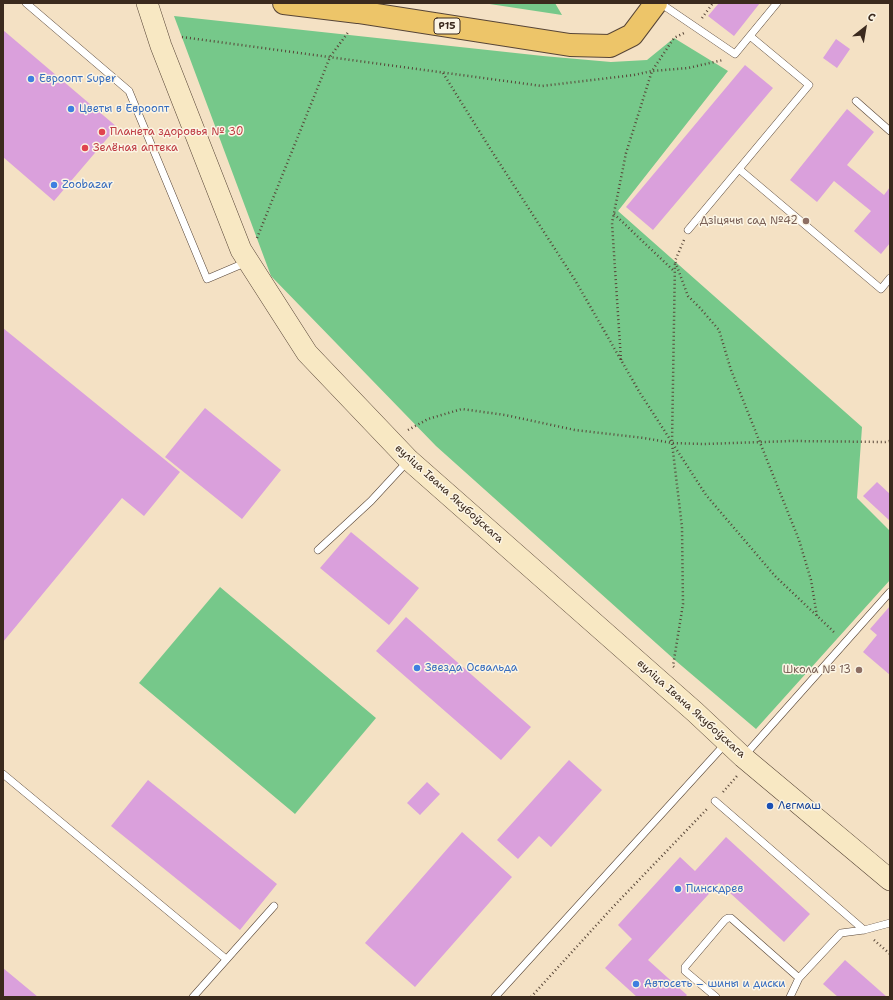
<!DOCTYPE html>
<html>
<head>
<meta charset="utf-8">
<style>
	body { margin:0 }
	#map { position:relative; width:893px; height:1000px; overflow:hidden; background:#f4e1c4; font-family:"Shantell Sans",sans-serif }
	canvas { display:block }
	.frame { position:absolute; inset:0; border:4px solid #3b2a1e; pointer-events:none }
	.north { position:absolute; left:845px; top:8px; width:40px; height:40px; -webkit-text-stroke:3px #fcf5e5; paint-order:stroke; rotate:31deg; font-size:11px; font-weight:700; line-height:16px; text-align:center; color:#3b2a1e }
	.north::after { content:''; display:block; margin:auto; width:14px; height:18px; background:#3b2a1e; clip-path:polygon(50% 0,100% 100%,50% 72%,0 100%) }
</style>
</head>
<body>
<div id="map">
<canvas width="893" height="1000"></canvas>
<div class="frame"></div>
<div class="north">С</div>
</div>
<script>
const context = document.querySelector('canvas').getContext('2d');
context.lineJoin = 'round';
function fillPath(path, color) { context.fillStyle = color; context.fill(path, 'evenodd'); }
const poly = rows => new Path2D(rows.map(r => 'M' + r).join(''));
function trace(path, color, width, dash) { context.strokeStyle = color; context.lineWidth = width; context.lineCap = dash ? 'butt' : 'round'; context.setLineDash(dash || []); context.stroke(path); }
function write(font, color, halo, rows, align = 'center') {
  context.font = font + ' "Shantell Sans",sans-serif'; context.lineWidth = 3; context.setLineDash([]); context.textBaseline = 'middle'; context.strokeStyle = halo; context.fillStyle = color; for (const [text, x, y, turn = 0] of rows) {
    context.save(); context.translate(x, y); context.rotate((+turn || 0) * Math.PI / 180); context.textAlign = isNaN(turn) ? turn : align; if (halo) context.strokeText(text, 0, 0); context.fillText(text, 0, 0); context.restore();
  }
}
fillPath(poly([
	[483,3,555,3,562,15],
	[174,16,543,56,611,62,647,60,674,38,728,71,618,211,862,427,857,498,890,531,890,580,756,729,676,661,436,446,271,276],
	[220,587,376,718,295,814,139,683]
]), '#76c88a');
fillPath(poly([
	[719,3,760,3,734,36,708,16],
	[3,30,117,127,54,201,3,157],
	[836,39,850,49,837,68,823,58],
	[745,65,773,88,653,230,626,207],
	[847,109,874,132,847,165,884,195,890,187,890,243,881,254,854,231,871,211,834,181,817,202,790,180],
	[3,328,180,472,144,516,122,498,3,642],
	[205,408,281,470,242,519,165,457],
	[877,482,890,494,890,521,863,496],
	[351,532,419,588,389,625,320,568],
	[890,606,890,675,863,652,877,635,870,629],
	[406,617,531,727,501,760,376,651],
	[569,760,602,790,551,847,539,836,518,859,497,840],
	[148,780,277,884,240,930,111,826],
	[427,782,440,794,420,815,407,803],
	[462,832,512,877,415,987,365,943],
	[726,837,810,914,784,942,719,883,648,960,687,995,685,997,637,997,605,968,632,939,618,925,680,857,695,871],
	[845,960,887,997,838,997,823,984],
	[3,968,38,997,3,997]
]), '#daa0dc');
const lane = poly([
	[26,3,129,91,207,279,247,262],
	[660,3,735,54,777,3],
	[856,101,890,131],
	[739,169,881,289,890,278],
	[688,230,809,85,750,36],
	[318,550,371,501,407,462],
	[745,755,890,592],
	[3,774,226,959],
	[715,801,864,930],
	[193,997,274,906],
	[495,997,726,743],
	[716,997,685,971,685,967,725,920,728,918,731,918,799,978],
	[790,997,799,978,841,933,864,930,890,923]
]);
const secondary = poly([
	[147,3,161,46,241,250,307,353,409,460,695,712,743,757,890,880]
]);
const primary = poly([
	[284,3,358,12,570,45,610,46,632,35,656,3]
]);
trace(lane, '#574537', 8);
trace(secondary, '#574537', 22);
trace(primary, '#574537', 24);
trace(poly([
	[702,18,713,3],
	[182,37,542,86,634,75,652,71,674,38,684,33],
	[443,73,491,150,575,280,640,393,706,495,775,576,836,634],
	[614,214,674,271],
	[257,238,330,57,349,31],
	[684,240,675,261,688,296,700,308,719,330,731,370,799,540,811,580,817,616],
	[621,360,612,223,626,153,652,71,688,68,723,60],
	[408,430,428,419,462,409,505,415,575,430,644,438,672,443,704,444,792,441,885,442,890,441],
	[674,667,673,666,683,604,682,527,672,443,675,261],
	[723,792,737,776],
	[874,940,890,954],
	[531,997,612,908,707,809]
]), '#574537', 2.5, [1, 3]);
trace(lane, '#fff', 7);
trace(secondary, '#f8e8c3', 21);
trace(primary, '#edc569', 22);
for (const [x, y, r, color] of [
	[31,79,4,"#3f7fe0"],
	[71,109,4,"#3f7fe0"],
	[102,132,4,"#e0444e"],
	[85,148,4,"#e0444e"],
	[54,185,4,"#3f7fe0"],
	[806,221,4,"#8d6e63"],
	[417,668,4,"#3f7fe0"],
	[859,670,4,"#8d6e63"],
	[770,806,4,"#1a4fb4"],
	[678,889,4,"#3f7fe0"],
	[636,984,4,"#3f7fe0"]
]) { const dot = new Path2D(); dot.arc(x, y, r, 0, 2 * Math.PI); context.fillStyle = color; context.fill(dot); trace(dot, '#fcf5e5', 1.5); }
for (const [x, y, w] of [
	[447,26,26]
]) { const box = new Path2D(); box.roundRect(x - w / 2, y - 8, w, 16, 3); context.fillStyle = '#fcf5e5'; context.fill(box); trace(box, '#3b2a1e', 1); }
write('bold 10px', '#3b2a1e', null, [
	["Р15",447,26]
]);
write('11px', '#366cbe', '#fcf5e5', [
	["Евроопт Super",39,79],
	["Цветы в Евроопт",79,109],
	["Zoobazar",62,185],
	["Звезда Освальда",425,668],
	["Пинскдрев",686,889],
	["Автосеть – шины и диски",644,984]
], 'left');
write('11px', '#be3a42', '#fcf5e5', [
	["Планета здоровья № 30",110,132],
	["Зелёная аптека",93,148]
], 'left');
write('11px', '#785e54', '#fcf5e5', [
	["Дзіцячы сад №42",798,221],
	["Школа № 13",851,670]
], 'right');
write('11px', '#3b2a1e', '#fcf5e5', [
	["вуліца Івана Якубоўскага",449,494,42],
	["вуліца Івана Якубоўскага",691,709,42]
]);
write('11px', '#164399', '#fcf5e5', [
	["Легмаш",778,806]
], 'left');
</script>
</body>
</html>
